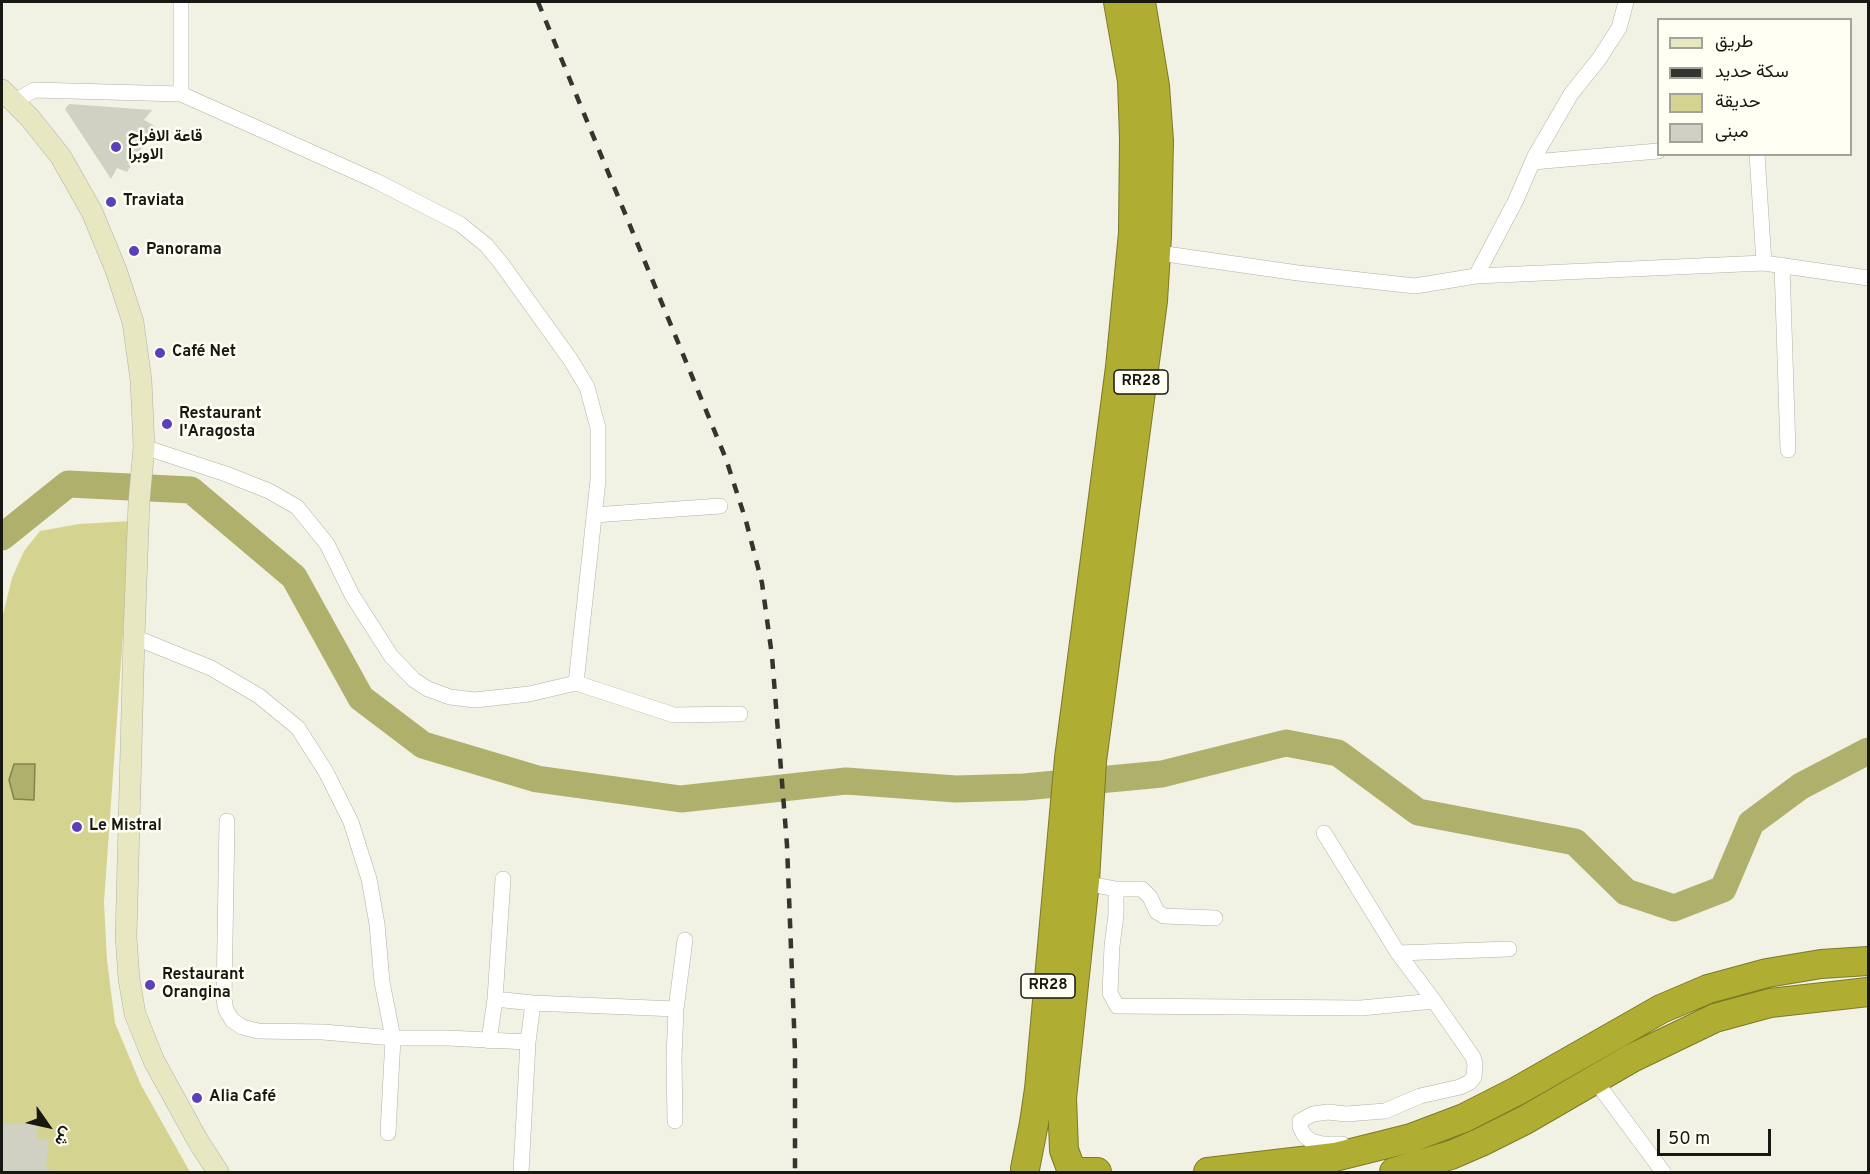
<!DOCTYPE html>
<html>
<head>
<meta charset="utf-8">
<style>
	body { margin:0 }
	#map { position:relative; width:1870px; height:1174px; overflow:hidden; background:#f1f2e4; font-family:Overpass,Vazirmatn,sans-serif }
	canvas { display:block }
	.frame { position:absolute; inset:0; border:3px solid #181813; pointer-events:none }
	.legend { position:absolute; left:1657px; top:18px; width:195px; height:138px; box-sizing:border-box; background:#fffff4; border:2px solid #a3a39a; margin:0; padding:8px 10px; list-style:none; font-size:18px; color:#181813 }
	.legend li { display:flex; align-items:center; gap:12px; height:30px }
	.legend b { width:30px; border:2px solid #a3a39a }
	.north { position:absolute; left:18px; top:1096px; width:60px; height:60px; -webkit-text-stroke:4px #fffff4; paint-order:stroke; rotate:124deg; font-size:16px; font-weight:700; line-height:24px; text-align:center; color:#181813 }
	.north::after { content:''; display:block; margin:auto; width:21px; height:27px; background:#181813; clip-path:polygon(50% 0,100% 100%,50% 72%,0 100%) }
	.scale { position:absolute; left:1657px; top:1129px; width:114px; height:27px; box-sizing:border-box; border:3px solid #181813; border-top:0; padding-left:8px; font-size:18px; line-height:21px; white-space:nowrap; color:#181813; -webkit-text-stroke:4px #fffff4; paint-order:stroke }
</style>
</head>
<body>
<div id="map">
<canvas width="1870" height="1174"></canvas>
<div class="frame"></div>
<ul class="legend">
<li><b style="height:8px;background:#e7e7c2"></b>طريق</li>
<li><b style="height:8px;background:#35352f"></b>سكة حديد</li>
<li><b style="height:16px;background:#d4d490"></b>حديقة</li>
<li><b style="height:16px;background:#d0d1c3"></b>مبنى</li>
</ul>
<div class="north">ش</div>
<div class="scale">50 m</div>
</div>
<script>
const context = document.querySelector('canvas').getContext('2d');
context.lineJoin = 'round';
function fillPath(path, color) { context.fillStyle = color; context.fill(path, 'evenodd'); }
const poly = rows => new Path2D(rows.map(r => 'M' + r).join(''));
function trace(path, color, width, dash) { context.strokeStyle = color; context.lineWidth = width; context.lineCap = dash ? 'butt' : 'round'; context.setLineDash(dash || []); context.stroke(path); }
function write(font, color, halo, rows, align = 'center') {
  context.font = font + ' Overpass,Vazirmatn,sans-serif'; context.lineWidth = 5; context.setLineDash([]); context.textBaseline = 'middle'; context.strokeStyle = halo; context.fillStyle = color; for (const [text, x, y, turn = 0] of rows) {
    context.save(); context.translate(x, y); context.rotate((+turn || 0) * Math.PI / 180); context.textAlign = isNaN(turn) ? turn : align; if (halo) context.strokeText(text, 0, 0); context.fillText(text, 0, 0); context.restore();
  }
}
fillPath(poly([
	[131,521,104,902,107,960,115,1023,141,1085,190,1172,2,1172,2,618,12,578,24,551,40,531,79,524]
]), '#d4d490');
const water = poly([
	[14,764,35,764,34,800,14,799,9,780,14,764]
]);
fillPath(water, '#b0b06d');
trace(water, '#828252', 1.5);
trace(poly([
	[2,537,68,484,191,490,294,577,361,698,423,745,537,779,681,799,846,781,956,789,1024,787,1162,774,1286,743,1338,753,1418,812,1575,842,1626,892,1674,908,1723,889,1751,823,1801,786,1868,751]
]), '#b0b06d', 27);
fillPath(poly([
	[69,104,152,110,144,120,155,126,127,172,117,168,111,179,65,109],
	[2,1124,37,1124,38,1140,49,1139,46,1168,59,1172,2,1172]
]), '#d0d1c3');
const street = poly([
	[181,94,181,2],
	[14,102,34,90,181,94,376,181,460,224,486,245,501,263,570,359,587,387,598,428,598,480,576,683,529,694,475,700,450,697,428,689,414,680,391,656,352,595,327,544,297,507,269,491,226,474,144,447],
	[1757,154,1764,263],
	[1533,162,1658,151],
	[1152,252,1298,273,1415,286,1476,276,1764,263,1868,278],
	[1782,265,1788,450],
	[1476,276,1516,200,1535,156,1571,94,1599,59,1619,28,1626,2],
	[594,515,720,506],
	[134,637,211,668,259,696,298,728,326,772,351,822,369,879,377,924,382,982,393,1038,388,1133],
	[576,683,674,715,740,714],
	[227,821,224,999,226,1010,232,1020,242,1027,258,1031,323,1032,393,1038,447,1038,528,1042],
	[1324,833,1398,953,1434,1001],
	[1085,881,1095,885,1116,889,1116,915,1112,946,1110,993,1117,1006,1361,1008,1434,1001,1473,1057,1475,1064,1474,1077,1470,1082,1460,1087,1420,1096,1385,1111,1346,1114,1328,1112,1313,1114,1300,1121,1300,1127,1304,1135,1311,1141,1322,1144,1342,1144],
	[1116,889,1142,889,1150,897,1157,912,1164,916,1215,918],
	[1398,953,1509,949],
	[495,999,533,1003,676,1009],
	[489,1041,495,999,503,879],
	[1594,1079,1663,1172],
	[675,1121,674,1058,676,1009,685,940],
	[521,1172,528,1042,533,1003]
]);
const secondary = poly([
	[2,90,30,118,61,157,92,212,116,270,133,322,141,380,144,447,139,502,134,637,126,937,129,979,135,1014,154,1061,198,1141,218,1172]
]);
const highway = poly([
	[1025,1169,1034,1123,1039,1089,1069,758,1120,367,1133,233,1134,138,1132,81,1118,2],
	[1071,1169,1064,1150,1062,1098,1085,881,1092,761,1153,301,1157,236,1159,141,1155,86,1141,2],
	[1075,1172,1097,1172],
	[1208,1172,1335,1157,1411,1138,1464,1118,1517,1091,1661,1009,1708,989,1767,973,1821,964,1868,961],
	[1394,1172,1451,1155,1481,1142,1525,1120,1632,1058,1715,1018,1770,1003,1868,992]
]);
trace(street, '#b1b1a4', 16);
trace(secondary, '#b1b1a4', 22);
trace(highway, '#7b7a27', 30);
trace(street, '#fff', 15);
trace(secondary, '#e7e7c2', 21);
trace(highway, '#b0ae32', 28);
trace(poly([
	[538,2,726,459,746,521,762,583,772,656,787,845,795,1051,795,1172]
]), '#35352f', 4.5, [10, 10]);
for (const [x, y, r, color] of [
	[116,147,6,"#5c40b9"],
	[111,202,6,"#5c40b9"],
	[134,251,6,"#5c40b9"],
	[160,353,6,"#5c40b9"],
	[167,424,6,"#5c40b9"],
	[77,827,6,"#5c40b9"],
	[150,985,6,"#5c40b9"],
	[197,1098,6,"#5c40b9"]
]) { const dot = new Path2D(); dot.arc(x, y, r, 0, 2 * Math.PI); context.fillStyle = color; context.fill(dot); trace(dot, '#fffff4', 2); }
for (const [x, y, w] of [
	[1141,382,54],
	[1048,986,54]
]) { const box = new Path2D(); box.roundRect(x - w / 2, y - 12, w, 24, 4.5); context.fillStyle = '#fffff4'; context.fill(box); trace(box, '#181813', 1.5); }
write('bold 15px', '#181813', null, [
	["RR28",1141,382],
	["RR28",1048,986]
]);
write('bold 16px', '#181813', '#fffff4', [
	["قاعة الافراح",128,138],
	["الاوبرا",128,156],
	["Traviata",123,202],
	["Panorama",146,251],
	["Café Net",172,353],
	["Restaurant",179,415],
	["l'Aragosta",179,433],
	["Le Mistral",89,827],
	["Restaurant",162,976],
	["Orangina",162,994],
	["Alia Café",209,1098]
], 'left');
</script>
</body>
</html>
